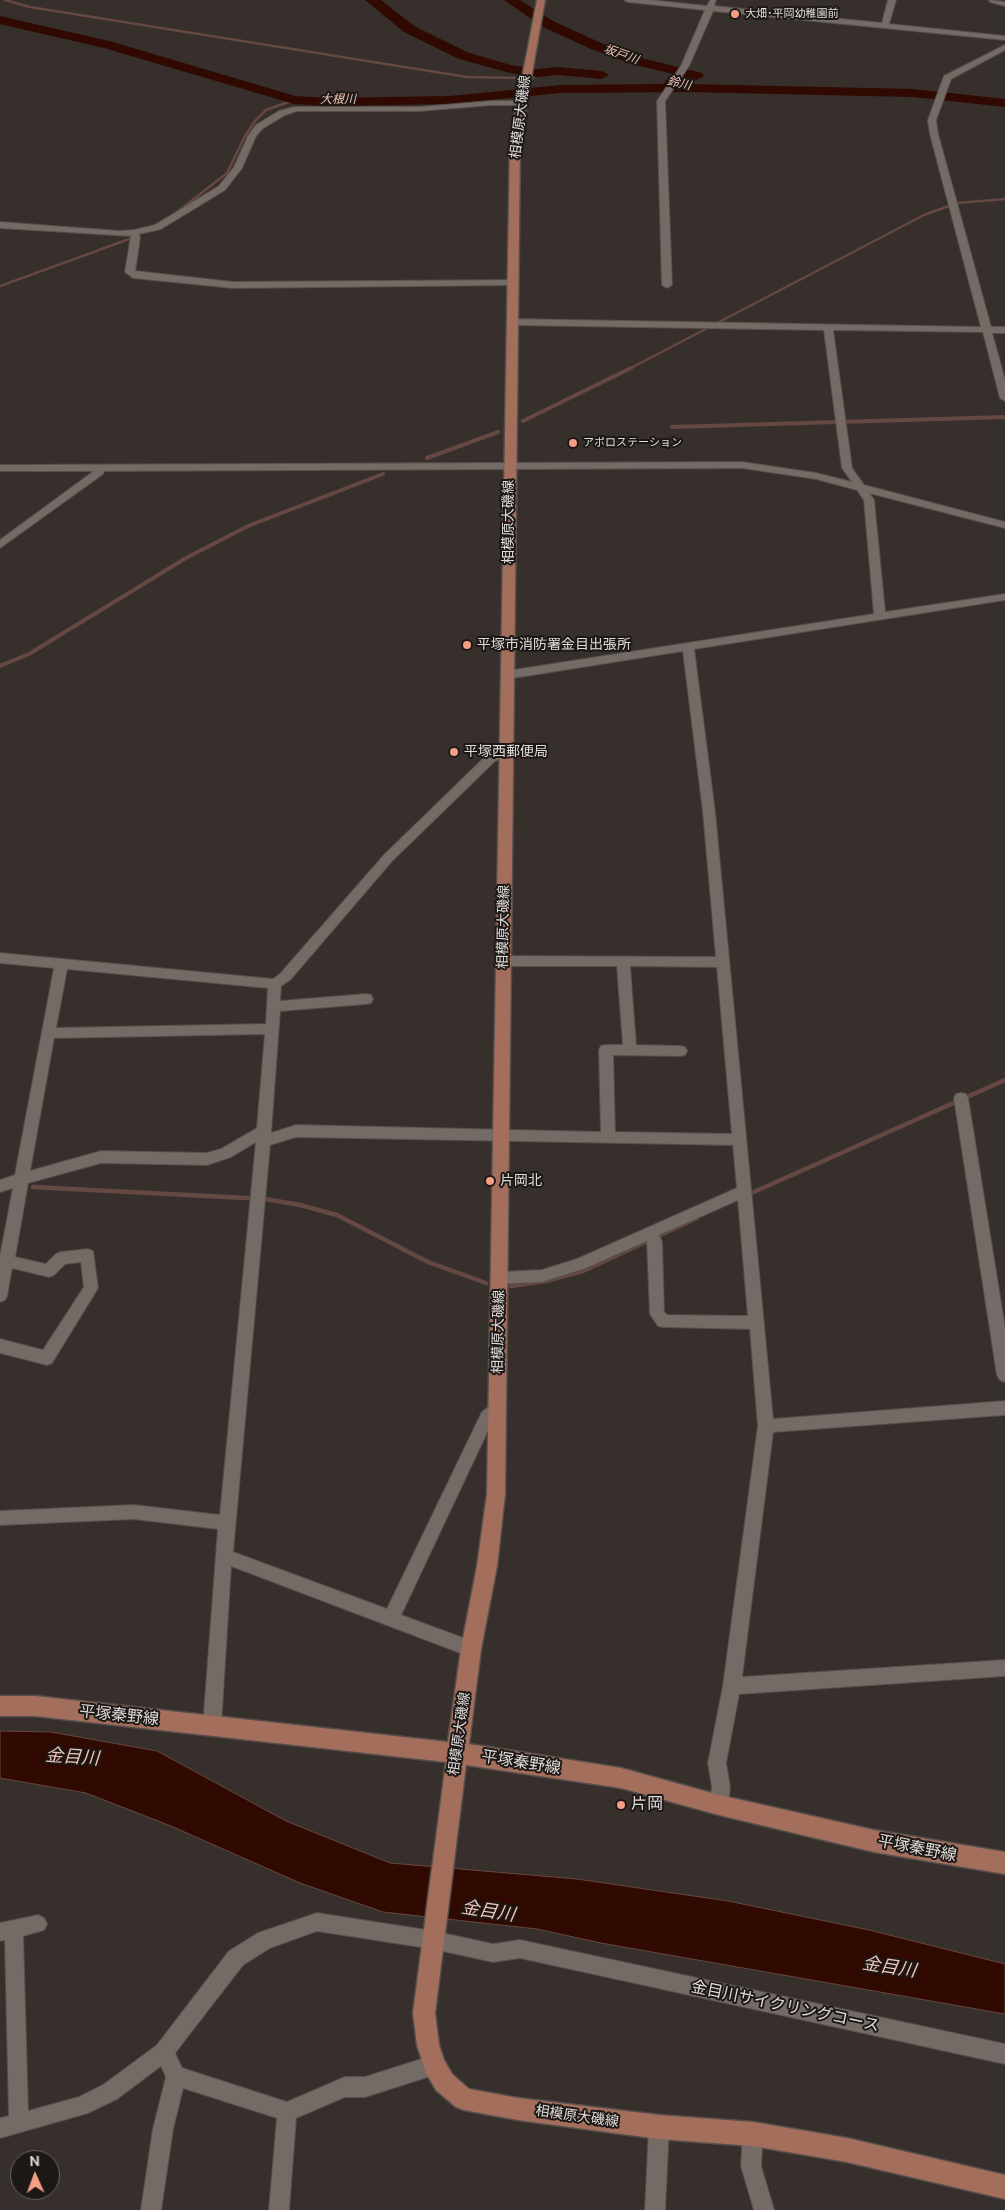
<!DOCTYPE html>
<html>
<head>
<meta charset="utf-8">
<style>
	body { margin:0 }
	#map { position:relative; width:1005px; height:2210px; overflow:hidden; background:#372f2c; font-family:"DM Sans",sans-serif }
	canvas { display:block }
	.north { position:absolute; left:10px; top:2150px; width:50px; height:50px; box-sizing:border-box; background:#1c1816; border:1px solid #6a6664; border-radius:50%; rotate:358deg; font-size:14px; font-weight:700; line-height:20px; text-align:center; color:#e0dad8 }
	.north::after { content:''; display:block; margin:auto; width:18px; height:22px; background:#f39f84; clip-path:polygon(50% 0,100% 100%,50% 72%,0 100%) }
</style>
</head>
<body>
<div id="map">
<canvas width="1005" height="2210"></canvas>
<div class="north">N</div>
</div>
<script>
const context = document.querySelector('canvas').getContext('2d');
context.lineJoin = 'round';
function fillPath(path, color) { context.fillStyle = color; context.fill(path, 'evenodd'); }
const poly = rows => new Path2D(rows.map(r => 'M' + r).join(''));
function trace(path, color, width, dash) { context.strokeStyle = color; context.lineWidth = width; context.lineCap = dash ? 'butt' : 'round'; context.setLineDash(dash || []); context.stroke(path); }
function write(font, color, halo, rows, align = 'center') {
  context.font = font + ' "DM Sans","Noto Sans JP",sans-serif'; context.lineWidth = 4; context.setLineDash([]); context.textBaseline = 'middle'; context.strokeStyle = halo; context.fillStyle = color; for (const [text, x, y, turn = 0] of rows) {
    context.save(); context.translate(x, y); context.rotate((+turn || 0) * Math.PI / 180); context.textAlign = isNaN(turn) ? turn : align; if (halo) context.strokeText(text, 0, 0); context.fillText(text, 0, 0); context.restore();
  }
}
const water = poly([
	[0,1731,51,1732,157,1751,286,1821,390,1863,577,1879,728,1901,869,1930,1005,1964,1005,2014,601,1943,537,1929,383,1912,300,1883,171,1826,86,1793,0,1778,0,1731]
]);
fillPath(water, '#300901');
trace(water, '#654842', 1);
trace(poly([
	[5,0,30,7,467,77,517,78,534,77,537,73],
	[177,212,227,173,245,136,255,121,266,110,294,100],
	[155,225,169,217],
	[0,286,132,238],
	[629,369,924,215,957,203,1005,199]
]), '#654842', 2.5);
trace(poly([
	[523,421,631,368],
	[672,427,1005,417],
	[427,458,498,432],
	[0,666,29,654,186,558,248,526,383,474]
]), '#654842', 4);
trace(poly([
	[33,1187,265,1199,300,1205,337,1215,428,1262,486,1283],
	[747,1195,1005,1080],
	[511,1286,546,1281,583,1271,697,1218]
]), '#654842', 4.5);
fillPath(poly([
	[365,0,381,0,414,26,469,53,511,65,537,69,558,67,602,71,609,75,602,79,558,75,537,77,510,73,459,59,404,32,365,0],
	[504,0,520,0,553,21,601,43,642,58,702,73,704,76,697,80,632,64,591,49,543,27,504,0],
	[0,16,113,42,295,96,328,98,450,96,561,85,664,84,666,80,671,79,688,84,913,89,1005,99,1005,107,913,97,687,92,561,93,450,104,328,106,294,104,104,48,0,24,0,16]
]), '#300901');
const minor = poly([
	[624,0,650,0,707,6,710,0,716,0,714,6,882,23,888,0,896,0,889,24,1005,36,1005,40,713,11,689,66,665,101,672,285,667,288,662,285,657,101,681,66,705,10,628,2,624,0],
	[989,0,1005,2,1005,6,990,2,989,0],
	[1005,45,1005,50,951,79,936,120,938,134,991,327,1005,327,1005,333,992,333,1005,380,1005,401,1000,398,983,332,833,330,852,468,864,485,1005,522,1005,528,869,493,874,500,885,612,1005,594,1005,600,694,649,715,812,773,1419,1005,1401,1005,1415,773,1432,742,1677,1005,1660,1005,1676,739,1694,726,1763,730,1787,728,1805,725,1811,719,1814,713,1811,710,1805,712,1787,708,1763,723,1686,758,1426,750,1329,663,1327,658,1326,650,1314,647,1241,586,1268,542,1282,499,1284,494,1282,492,1278,494,1274,499,1272,542,1270,577,1259,737,1188,733,1145,296,1137,270,1145,233,1552,387,1609,482,1412,493,1403,498,1401,503,1403,506,1408,503,1413,492,1422,401,1615,477,1643,479,1649,477,1655,471,1657,231,1566,221,1726,218,1732,212,1735,206,1732,203,1726,218,1529,134,1519,0,1525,0,1511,134,1505,220,1515,256,1142,231,1157,207,1165,101,1163,28,1183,15,1257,46,1264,56,1254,61,1252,88,1249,93,1251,98,1288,52,1363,47,1365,0,1353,0,1339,43,1350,84,1287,81,1262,65,1264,54,1275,49,1277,12,1268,7,1296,5,1300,0,1302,0,1256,13,1188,0,1192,0,1180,15,1175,54,968,0,963,0,953,273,979,280,974,384,855,487,755,506,748,510,749,512,752,510,755,495,761,392,861,290,980,281,986,280,1001,366,994,371,995,373,999,371,1003,366,1004,280,1011,271,1133,296,1125,601,1132,599,1050,601,1046,606,1045,623,1045,617,966,503,966,498,964,497,961,498,958,503,956,716,957,703,812,683,651,507,679,501,675,507,671,874,614,864,500,857,490,816,479,742,468,104,471,103,474,0,548,0,540,94,471,0,471,0,465,742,462,816,473,852,482,842,468,824,330,512,325,507,322,512,319,981,327,930,134,928,120,944,76,1005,45],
	[630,966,717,967,732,1134,615,1132,613,1055,680,1056,685,1055,687,1051,685,1047,680,1046,636,1045,630,966],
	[67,969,268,988,266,1024,56,1028,67,969],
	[265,1034,257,1128,221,1149,207,1153,101,1151,30,1171,54,1038,265,1034],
	[738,1200,748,1316,667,1315,664,1312,662,1242,659,1235,738,1200],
	[492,101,521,101,525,103,521,105,492,105,420,111,297,111,285,115,262,129,256,136,242,168,225,190,161,229,139,234,140,238,135,271,233,282,513,280,516,281,516,285,233,288,133,278,125,272,131,236,0,228,0,222,119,231,134,230,155,225,219,186,234,167,248,136,256,125,279,111,294,107,420,107,492,101],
	[961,1093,966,1094,968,1098,1005,1328,1005,1382,1000,1380,997,1375,954,1098,956,1094,961,1093],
	[317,1913,433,1931,493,1944,520,1940,1005,2044,1005,2064,520,1958,493,1962,433,1949,317,1931,270,1948,243,1965,175,2053,182,2068,287,2102,345,2077,365,2077,434,2055,441,2058,444,2065,441,2072,434,2075,365,2097,345,2097,296,2118,289,2210,269,2210,277,2118,183,2088,173,2129,161,2210,141,2210,153,2129,166,2077,161,2066,117,2099,88,2113,0,2138,0,2118,9,2116,5,1940,0,1941,0,1923,38,1915,44,1918,47,1924,44,1930,23,1936,28,2111,79,2097,103,2085,157,2045,229,1951,258,1933,317,1913],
	[659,2117,666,2120,669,2127,665,2210,645,2210,649,2127,652,2120,659,2117],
	[753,2124,760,2127,763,2134,761,2166,774,2210,754,2210,741,2166,743,2134,746,2127,753,2124]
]);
const major = poly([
	[537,0,545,0,520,141,505,1494,497,1566,481,1649,469,1744,621,1768,719,1795,874,1830,1005,1852,1005,1874,874,1852,719,1815,621,1788,466,1765,435,2013,439,2045,444,2060,452,2074,469,2089,518,2098,659,2115,753,2122,847,2138,1005,2175,1005,2199,847,2162,753,2146,659,2139,518,2120,464,2110,456,2107,436,2090,426,2073,417,2045,413,2013,446,1762,35,1716,0,1716,0,1696,35,1696,448,1742,461,1649,477,1566,487,1494,510,141,537,0]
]);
trace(minor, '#554e4b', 2);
trace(major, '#554e4b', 3);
fillPath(minor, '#746a66');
fillPath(major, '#a46e5c');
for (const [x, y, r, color] of [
	[735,14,5,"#f39f84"],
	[573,443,5,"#f39f84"],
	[467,645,5,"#f39f84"],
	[454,752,5,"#f39f84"],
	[490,1181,5,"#f39f84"],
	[621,1805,5,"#f39f84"]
]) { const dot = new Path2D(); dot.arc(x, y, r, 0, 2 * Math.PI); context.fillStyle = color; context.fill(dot); trace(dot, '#1c1816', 2); }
write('11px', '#e0dad8', '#1c1816', [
	["大畑･平岡幼稚園前",745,14],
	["アポロステーション",583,443]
], 'left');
write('italic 12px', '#f2c5b6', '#1c1816', [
	["坂戸川",621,55,19],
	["鈴川",679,84,13],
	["大根川",338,100]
]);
write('14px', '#e0dad8', '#1c1816', [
	["相模原大磯線",521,117,-83],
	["相模原大磯線",509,522,-90],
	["相模原大磯線",504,927,-89],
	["相模原大磯線",499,1332,-89],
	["相模原大磯線",460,1734,-82],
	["相模原大磯線",577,2117,8]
]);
write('14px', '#e0dad8', '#1c1816', [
	["平塚市消防署金目出張所",477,645],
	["平塚西郵便局",464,752],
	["片岡北",500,1181]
], 'left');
write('16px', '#e0dad8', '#1c1816', [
	["平塚秦野線",119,1716,6],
	["平塚秦野線",521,1763,9],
	["平塚秦野線",917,1849,11],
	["金目川サイクリングコース",785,2007,12]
]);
write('16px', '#e0dad8', '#1c1816', [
	["片岡",631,1805]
], 'left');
write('italic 18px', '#f2c5b6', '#1c1816', [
	["金目川",72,1758,4],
	["金目川",488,1912,9],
	["金目川",889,1968,9]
]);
</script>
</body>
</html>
